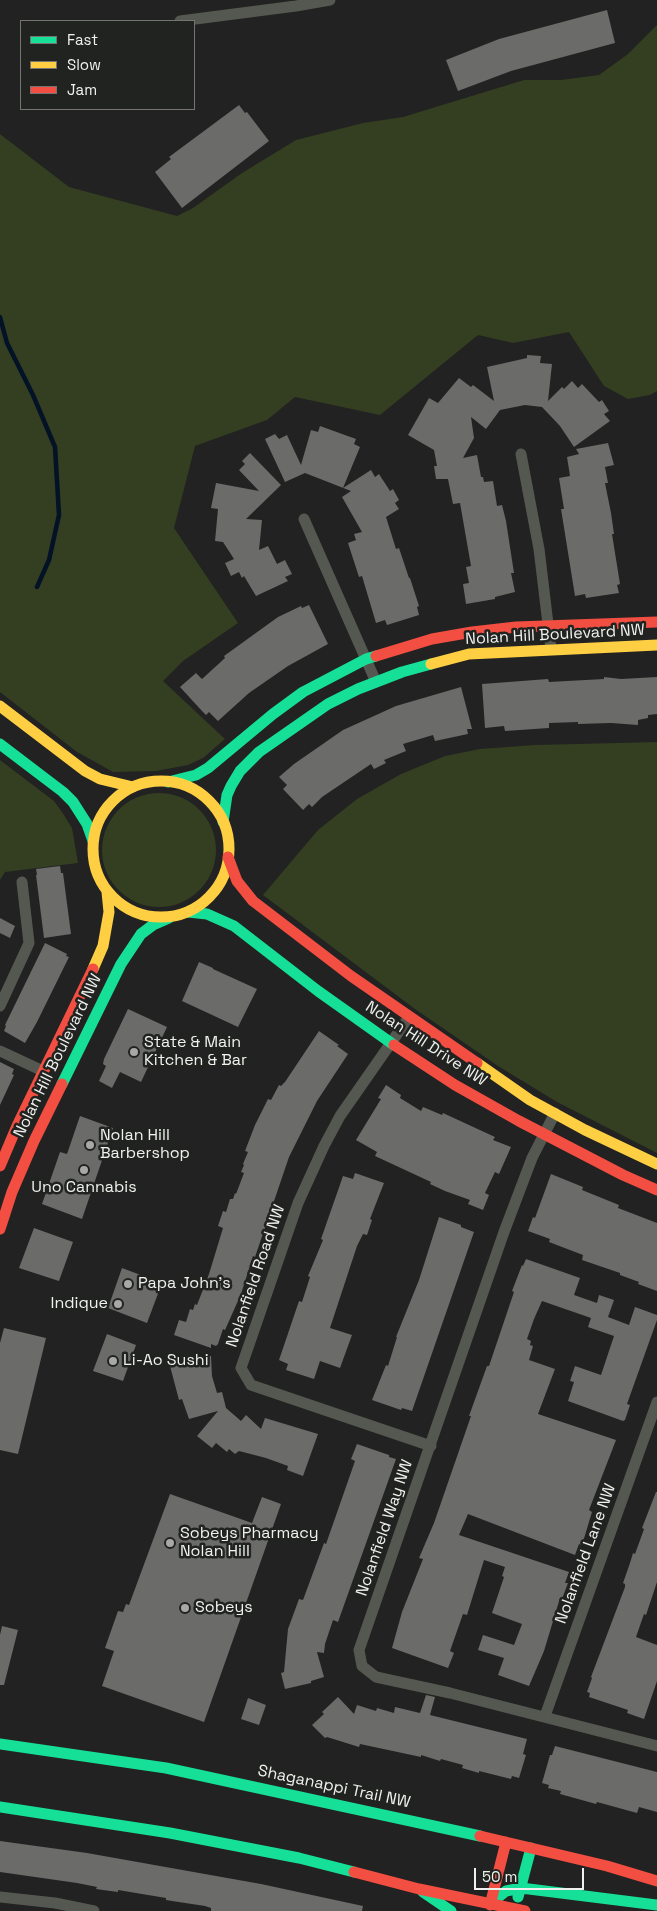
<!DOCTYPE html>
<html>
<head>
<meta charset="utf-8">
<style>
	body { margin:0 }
	#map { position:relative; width:657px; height:1911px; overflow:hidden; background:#212221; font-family:"Space Grotesk",sans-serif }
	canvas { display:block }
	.legend { position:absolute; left:20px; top:20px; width:175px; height:90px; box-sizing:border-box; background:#212320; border:1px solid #747573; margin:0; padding:6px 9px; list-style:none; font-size:15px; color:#f0f1ef }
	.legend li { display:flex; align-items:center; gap:10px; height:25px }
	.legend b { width:25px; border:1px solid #747573 }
	.scale { position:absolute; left:474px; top:1868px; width:110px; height:22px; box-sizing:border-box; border:2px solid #f0f1ef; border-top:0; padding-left:6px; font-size:15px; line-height:18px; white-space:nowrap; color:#f0f1ef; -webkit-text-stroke:4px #212320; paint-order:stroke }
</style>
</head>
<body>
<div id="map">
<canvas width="657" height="1911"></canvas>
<ul class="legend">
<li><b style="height:6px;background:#16e098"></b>Fast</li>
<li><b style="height:6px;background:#ffcf43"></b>Slow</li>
<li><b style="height:6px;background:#f24e42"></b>Jam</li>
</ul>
<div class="scale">50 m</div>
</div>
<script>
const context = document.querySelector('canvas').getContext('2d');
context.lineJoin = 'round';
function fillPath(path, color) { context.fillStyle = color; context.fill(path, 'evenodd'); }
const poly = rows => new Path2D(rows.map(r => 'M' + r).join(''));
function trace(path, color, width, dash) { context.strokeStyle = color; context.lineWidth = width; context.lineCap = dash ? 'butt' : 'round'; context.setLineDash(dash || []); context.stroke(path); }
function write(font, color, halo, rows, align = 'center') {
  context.font = font + ' "Space Grotesk",sans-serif'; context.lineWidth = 5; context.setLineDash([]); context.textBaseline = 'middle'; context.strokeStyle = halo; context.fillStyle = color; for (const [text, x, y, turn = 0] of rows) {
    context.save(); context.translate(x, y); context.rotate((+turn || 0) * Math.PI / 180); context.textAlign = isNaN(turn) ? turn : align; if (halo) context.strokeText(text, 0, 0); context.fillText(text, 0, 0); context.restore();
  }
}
fillPath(poly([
	[657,25,657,391,650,395,628,399,604,386,569,332,513,343,478,335,380,415,295,397,267,420,195,446,174,528,238,623,183,661,163,681,225,739,203,758,188,765,156,771,113,772,77,752,0,692,0,134,69,187,177,216,193,208,242,173,296,140,363,123,403,117,524,80,561,80,599,75,628,54],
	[657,742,657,1153,557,1102,498,1066,415,1009,263,895,318,830,357,799,401,774,445,756,480,749,535,745],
	[0,760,54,801,62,812,72,828,78,863,5,872,0,880],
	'102 850a57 57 0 1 1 114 0a57 57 0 1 1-114 0Z'
]), '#343e21');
trace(poly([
	[0,317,7,343,33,395,55,447,59,515,49,560,37,587]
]), '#031226', 4.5);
fillPath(poly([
	[607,10,615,43,511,71,458,91,446,60,499,39],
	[239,105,245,113,247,112,269,141,182,208,155,172,171,159,169,157],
	[527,355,541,356,540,363,552,364,548,401,562,387,564,389,572,381,578,388,582,384,599,402,602,400,609,411,604,414,610,421,574,447,560,426,542,407,525,405,500,410,486,429,471,417,474,438,463,458,477,455,481,477,483,477,484,482,493,481,497,506,502,505,506,521,514,573,511,573,515,592,495,597,495,599,466,604,463,584,469,583,466,567,471,566,460,503,453,504,448,479,436,479,434,466,437,466,434,450,408,435,429,398,438,403,459,378,471,387,473,385,494,401,487,367,527,358],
	[320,426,356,439,354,444,360,447,343,488,371,470,375,477,379,474,390,491,393,489,399,500,395,503,399,509,386,517,396,549,399,548,409,578,410,578,419,606,417,607,419,615,387,625,385,620,376,623,362,576,359,577,348,543,356,540,354,534,362,532,342,497,351,491,305,473,285,482,265,439,275,434,279,439,287,435,301,465,311,430,318,432],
	[608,443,614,465,605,467,608,483,605,483,611,513,614,534,612,534,620,584,617,585,619,593,586,598,585,594,575,596,561,509,564,509,559,478,570,476,567,457,579,454,576,449],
	[250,453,281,485,246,519,262,520,259,550,268,546,277,564,285,560,292,574,285,577,288,581,256,596,244,576,242,578,239,572,231,576,225,563,234,559,223,542,215,541,218,509,211,508,216,483,259,491,239,470,245,464,242,461],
	[309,605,328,644,288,666,249,693,218,721,209,712,206,715,202,711,180,687,196,673,202,679,225,658,224,656,278,617,301,606,302,608],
	[604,677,621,679,657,677,657,714,648,715,648,718,638,720,638,725,611,723,578,724,578,722,549,723,549,728,505,731,504,726,485,728,482,684,548,679,549,682,604,679],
	[461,687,472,729,467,729,468,734,435,741,433,735,403,744,406,751,384,760,386,763,374,769,371,764,322,797,312,807,309,804,303,810,283,789,287,785,279,777,294,764,343,730,396,706],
	[60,866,61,873,63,873,71,934,44,938,36,875,37,875,36,869],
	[0,918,15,926,10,938,0,933],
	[45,943,67,954,66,956,69,957,37,1022,25,1043,4,1031,6,1026,5,1025],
	[199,962,213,968,213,969,257,989,238,1027,182,1001],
	[128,1009,167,1027,141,1082,120,1072,112,1088,99,1081,106,1066,103,1064,104,1059],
	[319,1031,339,1045,337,1046,348,1054,317,1101,289,1157,255,1257,253,1256,241,1294,225,1330,223,1329,218,1344,216,1346,211,1344,211,1348,174,1335,179,1320,186,1322,190,1309,193,1310,195,1304,197,1305,209,1274,223,1228,218,1226,223,1211,226,1212,230,1199,233,1199,235,1193,236,1194,244,1173,241,1172,244,1165,243,1164,248,1152,245,1151,255,1125,268,1099,271,1100,279,1085,281,1086,285,1082],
	[0,1062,14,1069,12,1074,14,1075,0,1105],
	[386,1085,401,1095,400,1098,421,1111,423,1107,442,1115,443,1113,495,1137,493,1140,511,1147,499,1174,495,1172,485,1193,489,1195,483,1210,468,1204,470,1200,445,1191,430,1184,431,1182,375,1156,377,1152,356,1140,381,1099,378,1098],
	[80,1116,113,1128,82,1219,42,1204,60,1152,67,1154],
	[355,1173,384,1183,370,1219,372,1220,367,1235,363,1234,357,1246,330,1328,352,1335,340,1368,320,1361,314,1379,286,1370,288,1364,279,1360,299,1301,302,1302,310,1277,308,1276,323,1240,321,1239,343,1176,353,1179],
	[551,1174,583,1187,582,1190,619,1205,618,1208,657,1223,657,1291,638,1284,639,1282,620,1275,620,1273,582,1260,583,1255,549,1242,550,1239,528,1231,533,1217,535,1218],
	[439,1217,461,1225,461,1227,474,1232,412,1411,402,1408,401,1410,372,1400,386,1365,388,1366,397,1337,396,1337,419,1280],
	[34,1228,73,1242,59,1281,19,1268],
	[526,1259,580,1278,574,1295,597,1303,599,1295,614,1300,608,1317,629,1325,635,1307,657,1315,657,1320,627,1404,630,1405,625,1420,623,1421,568,1401,574,1382,570,1381,575,1366,601,1375,614,1336,588,1327,591,1318,542,1301,534,1319,527,1339,531,1341,530,1345,533,1346,529,1360,555,1369,538,1414,616,1440,589,1510,592,1512,582,1545,579,1544,575,1555,468,1514,459,1535,569,1572,565,1583,568,1583,562,1599,560,1598,544,1651,529,1686,498,1675,504,1658,478,1650,483,1635,514,1645,522,1624,492,1613,504,1577,502,1576,505,1567,484,1560,467,1615,463,1614,450,1651,454,1653,448,1668,392,1648,402,1612,423,1559,419,1558,434,1523,471,1416,469,1416,487,1366,489,1366,514,1292,512,1291,522,1265,523,1266],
	[122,1268,162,1283,147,1323,108,1308],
	[4,1328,46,1338,18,1454,0,1450,0,1343],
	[107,1334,136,1345,123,1381,93,1371],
	[211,1356,212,1376,217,1393,222,1392,226,1408,241,1421,246,1415,261,1429,265,1418,318,1434,303,1476,287,1470,288,1466,266,1458,239,1451,235,1454,229,1449,227,1452,216,1443,212,1448,197,1436,218,1411,189,1419,182,1399,179,1400,170,1366,170,1357],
	[357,1444,389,1455,389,1457,396,1459,338,1622,333,1620,325,1644,324,1653,317,1652,324,1677,311,1681,311,1683,285,1689,281,1673,284,1672,288,1629,299,1599,303,1600,324,1543,326,1544,355,1461,351,1459],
	[656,1492,657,1492,657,1582,646,1615,644,1614,636,1637,657,1645,657,1681,644,1719,627,1713,628,1710,589,1697,590,1693,587,1692,592,1678,591,1677,625,1587,625,1584,623,1583,630,1563,633,1553,635,1554,643,1532,644,1529,642,1528],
	[170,1494,252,1523,262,1497,281,1504,204,1722,102,1686,114,1651,105,1648,118,1611,123,1612,126,1604,129,1605],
	[2,1626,18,1630,4,1685,0,1685,0,1635],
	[426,1695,435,1697,430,1715,527,1739,523,1754,526,1755,519,1778,512,1776,511,1779,479,1771,479,1773,462,1768,463,1765,441,1759,440,1761,421,1755,421,1757,360,1744,359,1747,327,1737,325,1738,312,1725,324,1714,322,1712,338,1697,354,1714,357,1705,376,1711,377,1708,394,1713,395,1707,420,1713],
	[248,1698,266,1705,259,1725,241,1719],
	[555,1746,657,1772,657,1812,639,1807,637,1813,597,1802,596,1804,560,1794,561,1791,548,1788,549,1785,542,1783,550,1755,552,1755],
	[0,1841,87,1853,261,1884,363,1906,362,1911,211,1911,211,1908,205,1906,172,1901,166,1900,166,1898,118,1890,118,1892,103,1890,96,1889,97,1887,77,1883,0,1872]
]), '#6b6b6a');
trace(poly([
	[180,21,296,6,330,0],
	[521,454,539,549,551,649],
	[304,519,376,682],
	[0,1006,29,943,22,882],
	[409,1017,340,1116,324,1146,298,1203,241,1368,251,1385,431,1446],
	[0,1051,43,1071],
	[555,1113,532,1158,504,1232,359,1650,362,1666,376,1677,450,1693,657,1746],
	[545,1716,657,1402],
	[0,1897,55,1903,94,1911]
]), '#555851', 11);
trace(poly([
	[0,744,63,792,73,802,87,824,93,841],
	[168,782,196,775,208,768,273,714,303,692,366,659,376,656],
	[223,822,227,795,231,786,240,771,259,752,328,704,358,689,402,672,431,664],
	[188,912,207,914,234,926,318,991,394,1045],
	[62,1084,121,964,141,934,153,925,169,918],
	[0,1744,166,1768,480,1836],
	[0,1807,170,1833,299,1858,354,1872],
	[423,1892,451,1911],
	[518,1897,531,1848],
	[491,1903,506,1891,521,1888,657,1905]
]), '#16e098', 11);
trace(poly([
	[431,664,469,654,657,645],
	[0,706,85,771,100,779,133,787],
	'93 849a68 68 0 1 1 136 0a68 68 0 1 1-136 0Z',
	[93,969,103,946,109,912,107,892],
	[477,1063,530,1100,585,1130,657,1164]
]), '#ffcf43', 11);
trace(poly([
	[376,656,432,639,472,632,516,627,657,622],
	[228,857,237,881,253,901,351,976,477,1063],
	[394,1045,455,1085,519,1121,623,1175,657,1190],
	[0,1166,17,1126,93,969],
	[0,1229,12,1192,34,1141,62,1084],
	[480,1836,607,1866,657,1881],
	[354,1872,419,1889,525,1911],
	[490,1905,506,1842]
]), '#f24e42', 11);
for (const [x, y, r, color] of [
	[134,1052,5,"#a8a9a7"],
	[90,1145,5,"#a8a9a7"],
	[84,1170,5,"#a8a9a7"],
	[128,1284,5,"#a8a9a7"],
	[118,1304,5,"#a8a9a7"],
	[113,1361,5,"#a8a9a7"],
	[170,1543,5,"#a8a9a7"],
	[185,1608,5,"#a8a9a7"]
]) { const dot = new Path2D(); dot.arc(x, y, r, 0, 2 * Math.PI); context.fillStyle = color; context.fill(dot); trace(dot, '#212320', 2); }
write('16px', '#f0f1ef', '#212320', [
	["Nolan Hill Boulevard NW",555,635,-3],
	["Nolan Hill Drive NW",426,1044,33],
	["Nolan Hill Boulevard NW",58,1056,-64],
	["Nolanfield Road NW",256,1276,-71],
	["Nolanfield Way NW",385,1528,-71],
	["Nolanfield Lane NW",586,1554,-70],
	["Shaganappi Trail NW",334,1787,12]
]);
write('16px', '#f0f1ef', '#212320', [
	["State & Main",144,1043],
	["Kitchen & Bar",144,1061],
	["Nolan Hill",100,1136],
	["Barbershop",100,1154],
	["Uno Cannabis",84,1188,"center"],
	["Papa John's",138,1284],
	["Indique",108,1304,"right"],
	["Li-Ao Sushi",123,1361],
	["Sobeys Pharmacy",180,1534],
	["Nolan Hill",180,1552],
	["Sobeys",195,1608]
], 'left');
</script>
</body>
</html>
